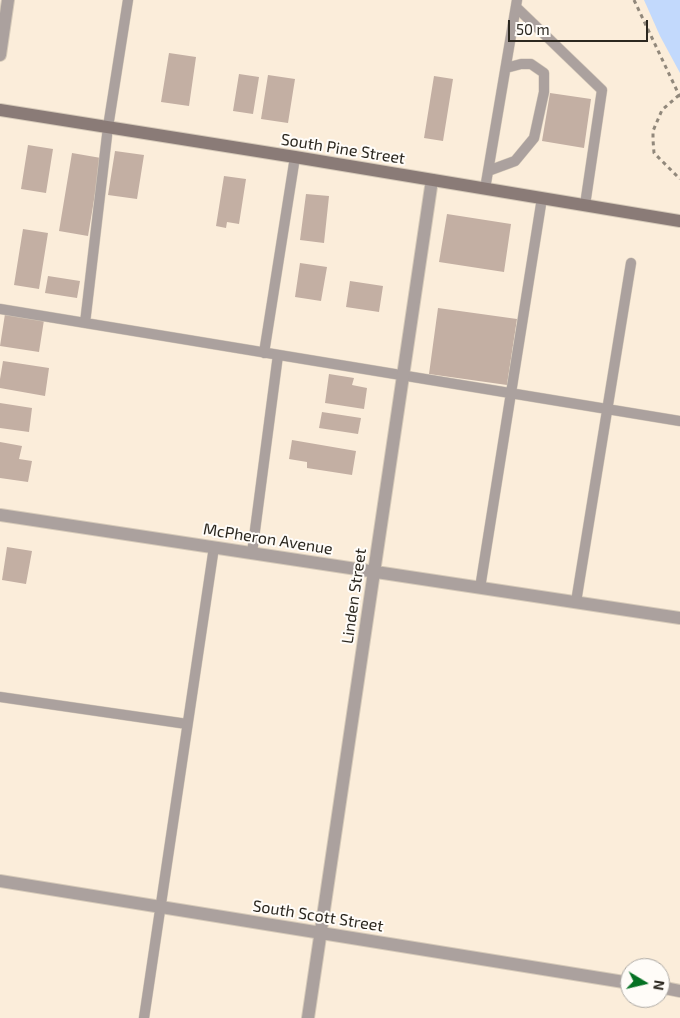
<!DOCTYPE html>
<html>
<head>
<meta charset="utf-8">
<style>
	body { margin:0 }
	#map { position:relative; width:680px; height:1018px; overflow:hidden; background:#fbedda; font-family:"Exo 2",sans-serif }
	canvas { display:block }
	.north { position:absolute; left:620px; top:958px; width:50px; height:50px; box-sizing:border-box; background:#fffcf8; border:1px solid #aba7a2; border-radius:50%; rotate:99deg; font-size:14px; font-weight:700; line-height:20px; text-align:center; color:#2c2820 }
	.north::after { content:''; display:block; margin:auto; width:18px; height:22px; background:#057123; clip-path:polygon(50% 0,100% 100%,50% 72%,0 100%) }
	.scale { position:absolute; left:508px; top:20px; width:140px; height:22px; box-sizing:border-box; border:2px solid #2c2820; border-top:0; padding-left:6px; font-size:15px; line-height:18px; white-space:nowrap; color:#2c2820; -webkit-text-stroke:4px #fffcf8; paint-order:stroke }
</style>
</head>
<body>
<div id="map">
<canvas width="680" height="1018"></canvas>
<div class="north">N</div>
<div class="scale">50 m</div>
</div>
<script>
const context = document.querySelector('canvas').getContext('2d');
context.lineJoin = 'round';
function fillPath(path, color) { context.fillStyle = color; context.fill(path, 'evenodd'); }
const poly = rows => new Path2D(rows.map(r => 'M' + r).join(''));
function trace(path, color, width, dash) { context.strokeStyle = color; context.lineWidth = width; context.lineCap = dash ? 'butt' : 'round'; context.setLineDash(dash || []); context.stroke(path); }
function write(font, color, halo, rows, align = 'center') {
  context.font = font + ' "Exo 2",sans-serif'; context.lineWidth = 4; context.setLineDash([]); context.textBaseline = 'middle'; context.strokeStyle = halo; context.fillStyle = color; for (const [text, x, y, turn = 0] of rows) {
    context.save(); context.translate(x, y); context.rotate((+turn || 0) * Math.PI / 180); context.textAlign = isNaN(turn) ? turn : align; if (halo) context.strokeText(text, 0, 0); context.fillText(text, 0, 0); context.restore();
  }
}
fillPath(poly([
	[644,0,680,0,680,73,660,36]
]), '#c2d9fc');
fillPath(poly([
	[169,53,196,57,189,106,161,102],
	[239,74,259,77,253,114,233,111],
	[268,75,295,79,288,123,261,119],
	[434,76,453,79,443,141,424,138],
	[550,93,591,99,584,148,542,141],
	[28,145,53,149,46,193,21,189],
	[115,151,144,155,137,199,108,195],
	[72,153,101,158,88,236,59,231],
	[224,176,246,179,239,224,227,222,226,228,216,226],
	[306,194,329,196,324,243,300,240],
	[447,214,511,224,504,272,439,262],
	[23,229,48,233,39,289,14,285],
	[300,263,327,267,321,301,295,297],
	[48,276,80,281,77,298,45,293],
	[350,281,383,286,379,312,346,307],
	[438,308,517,319,507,385,429,374],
	[5,314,44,320,39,352,0,346],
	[3,361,49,368,45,396,0,388,0,379],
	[329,374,354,378,352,385,367,388,364,409,325,403],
	[0,403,32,408,29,432,0,428],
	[322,412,361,418,358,434,319,428],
	[292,440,356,451,352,475,307,468,307,462,289,459],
	[0,442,22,446,19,459,32,461,28,482,0,478],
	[7,547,32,551,26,584,2,580]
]), '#c3afa3');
const service = poly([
	[516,7,602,90,585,205],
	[488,171,515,161,534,138,544,92,544,73,531,64,521,64,506,68],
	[485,189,517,0],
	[0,309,680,421],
	[85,323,108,127,128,0],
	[264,353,295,157],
	[252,553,278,355],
	[480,588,542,198],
	[576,602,631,263],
	[0,697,187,724],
	[144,1018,214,547]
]);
const minor = poly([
	[0,55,8,0],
	[0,515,680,618],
	[0,881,630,983],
	[660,987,680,991],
	[308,1018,432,180]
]);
const secondary = poly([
	[0,110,295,157,680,221]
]);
trace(service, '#d6cab9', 11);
trace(minor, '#d6cab9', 14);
trace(secondary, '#d6cab9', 14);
trace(poly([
	[634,0,680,97],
	[679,95,662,110,653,131,653,140,654,153,680,179]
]), '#91887b', 3, [4, 4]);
trace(service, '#aba19e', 10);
trace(minor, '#aba19e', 12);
trace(secondary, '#8a7b77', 12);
write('16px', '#2c2820', '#fffcf8', [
	["South Pine Street",343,149,9],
	["McPheron Avenue",268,539,9],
	["Linden Street",354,596,-82],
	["South Scott Street",318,916,9]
]);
</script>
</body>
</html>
